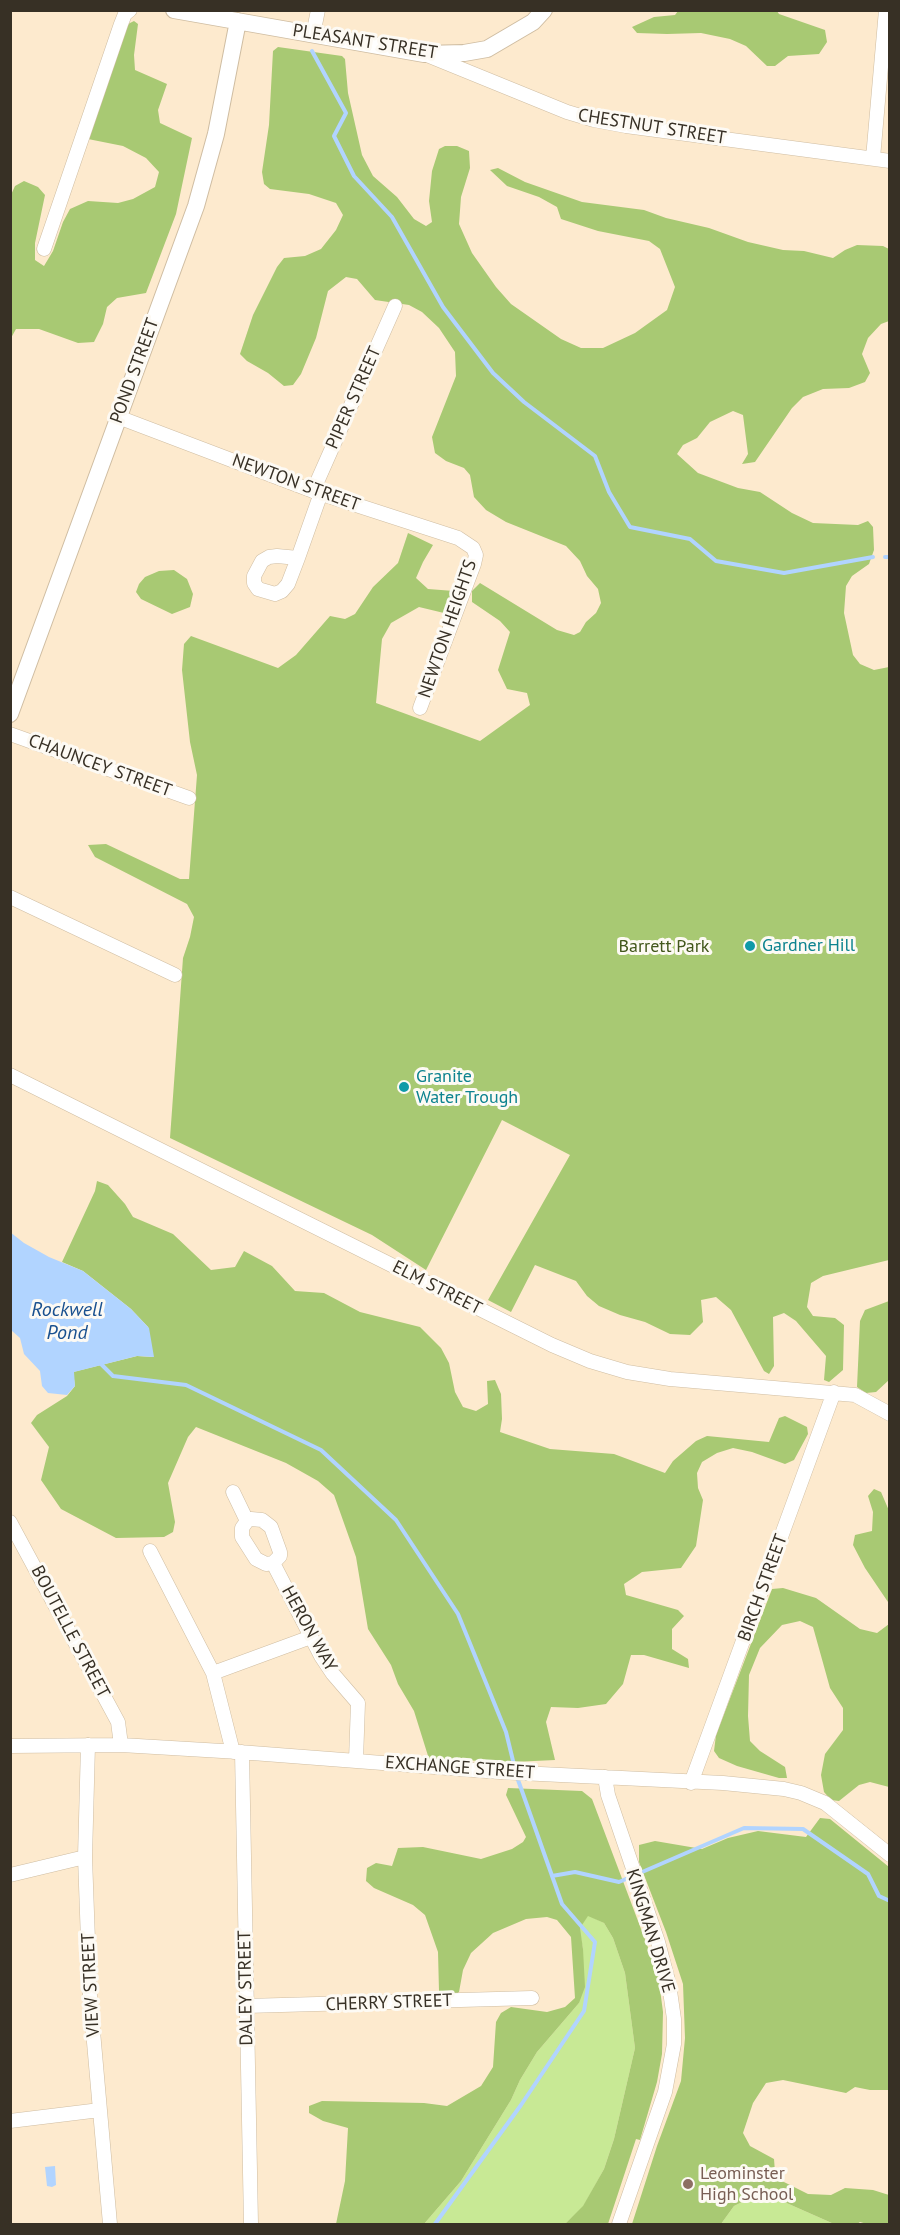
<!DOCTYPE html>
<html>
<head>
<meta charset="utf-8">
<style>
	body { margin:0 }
	#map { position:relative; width:900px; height:2235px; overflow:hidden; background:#fdeace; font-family:"PT Sans",sans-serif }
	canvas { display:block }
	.frame { position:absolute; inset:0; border:12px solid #373025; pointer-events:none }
</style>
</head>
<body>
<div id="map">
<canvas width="900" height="2235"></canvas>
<div class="frame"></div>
</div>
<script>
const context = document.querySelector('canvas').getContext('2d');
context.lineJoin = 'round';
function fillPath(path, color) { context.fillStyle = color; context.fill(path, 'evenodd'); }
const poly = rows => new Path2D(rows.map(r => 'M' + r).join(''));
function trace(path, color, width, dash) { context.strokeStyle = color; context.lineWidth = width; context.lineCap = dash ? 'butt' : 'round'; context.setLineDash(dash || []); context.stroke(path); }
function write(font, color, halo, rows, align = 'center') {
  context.font = font + ' "PT Sans",sans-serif'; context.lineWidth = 6; context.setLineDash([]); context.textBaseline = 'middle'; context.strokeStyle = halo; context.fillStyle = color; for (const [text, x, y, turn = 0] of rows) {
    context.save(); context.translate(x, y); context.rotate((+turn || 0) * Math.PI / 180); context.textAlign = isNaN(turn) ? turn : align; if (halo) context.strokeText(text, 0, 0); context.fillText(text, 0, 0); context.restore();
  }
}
fillPath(poly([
	[588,1915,604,1923,613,1938,625,1973,635,2048,614,2139,604,2169,583,2207,565,2224,424,2224,461,2181,511,2100,520,2080,537,2052,579,2003,583,1949,579,1928],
	[754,2196,782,2201,834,2224,721,2224,734,2206]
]), '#c8e995');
fillPath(poly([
	[678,11,777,11,779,14,825,30,827,42,819,54,788,56,775,66,767,66,746,46,730,39,701,33,667,34,637,33,632,27,654,17,675,15],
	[134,21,138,24,134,55,135,70,167,84,158,110,160,123,192,138,176,214,146,293,117,298,107,307,103,324,94,342,78,343,39,329,16,329,11,338,10,197,15,186,24,181,38,187,45,195,35,243,35,260,44,266,53,251,63,222,70,209,88,201,118,203,133,199,155,187,159,172,146,158,123,146,88,139,126,25],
	[278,47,342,56,345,59,348,93,362,155,373,176,397,197,414,219,426,226,432,222,429,201,432,171,439,149,445,146,457,146,469,151,470,168,461,197,459,224,472,253,496,287,511,304,561,339,581,348,603,348,635,333,667,310,675,287,660,249,649,241,598,231,561,219,557,207,539,197,507,186,490,170,498,168,525,182,582,202,644,210,666,218,709,228,748,242,783,250,804,251,833,258,845,250,857,245,883,246,889,249,889,321,881,324,868,338,862,354,870,373,865,382,849,388,823,389,803,397,792,408,755,462,742,464,748,454,743,415,733,411,710,422,697,438,683,445,677,454,698,473,738,488,760,492,792,513,813,523,858,525,868,521,873,527,874,550,869,564,852,576,846,586,844,613,853,655,860,664,874,670,889,667,889,1260,823,1276,811,1283,807,1307,813,1316,835,1318,844,1325,843,1370,829,1382,824,1380,826,1356,796,1321,784,1313,773,1317,774,1366,769,1374,764,1371,731,1310,716,1297,701,1300,703,1322,690,1335,670,1334,645,1322,620,1315,599,1306,587,1296,576,1281,535,1265,511,1312,488,1300,570,1155,502,1120,426,1270,372,1235,170,1138,183,958,190,937,194,917,187,904,95,857,88,845,106,844,180,879,189,879,197,775,190,742,182,670,184,644,191,636,278,668,296,655,330,616,345,619,355,614,373,587,398,563,408,533,433,545,423,562,416,578,428,589,454,591,444,613,419,607,391,623,382,639,376,703,480,741,530,705,527,693,507,689,498,670,510,632,500,621,472,602,472,591,480,583,557,630,574,635,580,632,586,622,596,613,601,603,598,589,587,576,580,561,566,546,506,522,486,510,474,497,470,475,464,468,446,461,435,453,432,437,456,376,455,352,439,328,422,312,409,305,375,300,357,279,346,277,328,291,316,338,301,374,293,385,284,386,268,373,247,361,240,354,253,315,277,267,284,258,305,256,321,249,336,230,343,215,336,203,309,194,270,189,264,184,262,172,269,125,273,51],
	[174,570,187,579,193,594,190,607,172,614,141,599,136,592,139,584,145,577,159,571],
	[97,1181,108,1185,125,1204,133,1217,173,1234,211,1270,235,1267,244,1251,272,1266,295,1291,324,1293,360,1312,420,1327,441,1348,449,1363,455,1392,463,1407,476,1411,488,1404,487,1381,495,1380,501,1394,502,1419,500,1432,550,1449,614,1454,665,1473,673,1461,696,1441,707,1436,769,1442,779,1418,785,1416,807,1427,808,1434,794,1460,785,1464,752,1452,733,1448,717,1453,702,1462,697,1473,698,1488,703,1500,696,1546,681,1568,642,1572,624,1584,626,1595,678,1610,684,1616,672,1629,672,1649,688,1659,689,1668,644,1655,631,1655,623,1684,606,1704,578,1708,551,1707,546,1722,555,1760,513,1762,429,1759,414,1711,398,1684,391,1665,368,1629,356,1557,334,1495,318,1481,286,1463,196,1427,188,1437,168,1483,175,1522,173,1532,164,1537,116,1538,61,1509,41,1480,49,1447,31,1423,37,1415,67,1396,75,1386,73,1372,137,1356,153,1357,148,1327,131,1309,83,1271,62,1262,95,1191],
	[889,1301,889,1380,876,1392,866,1393,857,1387,860,1321,865,1310],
	[874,1489,881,1492,890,1513,889,1787,870,1782,859,1785,839,1801,831,1800,824,1792,821,1775,825,1754,843,1730,843,1708,830,1688,813,1627,800,1621,782,1625,760,1648,749,1675,748,1716,750,1741,760,1751,785,1767,787,1778,779,1778,737,1766,719,1758,714,1751,716,1735,772,1589,783,1588,816,1598,860,1629,877,1633,889,1624,888,1602,865,1568,853,1545,855,1535,872,1531,873,1512,868,1496],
	[508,1788,582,1791,592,1799,658,1974,663,2012,662,2054,657,2082,640,2140,636,2139,608,2224,565,2224,583,2206,604,2169,614,2139,635,2048,625,1973,613,1938,604,1923,588,1916,580,1928,583,1949,585,1987,579,2003,537,2052,520,2080,511,2100,461,2181,424,2224,336,2224,345,2181,348,2128,323,2121,309,2113,309,2106,322,2101,424,2103,447,2106,481,2086,493,2067,496,2022,501,2013,511,2007,547,2012,565,2007,575,1998,571,1937,557,1920,547,1917,526,1919,493,1933,471,1953,463,1970,459,1992,453,1997,439,1991,438,1952,425,1915,413,1905,374,1888,366,1881,367,1868,376,1863,392,1866,398,1848,423,1847,481,1859,512,1849,523,1842,526,1837,506,1795],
	[820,1818,830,1819,889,1867,889,2090,870,2090,855,2087,846,2093,783,2080,766,2083,753,2103,743,2133,750,2146,774,2159,775,2172,782,2181,808,2194,831,2195,845,2188,873,2190,889,2195,889,2224,867,2224,860,2222,857,2224,834,2224,782,2201,754,2196,734,2206,721,2224,632,2224,657,2146,681,2081,685,2038,683,1984,666,1932,639,1862,639,1845,655,1841,702,1849,728,1838,758,1831,806,1837]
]), '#a8c973');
fillPath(poly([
	[10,1232,24,1243,49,1257,83,1271,131,1309,149,1328,154,1357,137,1356,74,1372,75,1386,67,1395,48,1393,42,1386,40,1371,24,1354,20,1338,11,1330],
	[55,2166,56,2185,52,2187,47,2186,45,2167]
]), '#b1d4ff');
trace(poly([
	[312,51,346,113,334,136,354,176,392,217,443,307,493,373,524,402,595,456,609,492,630,527,690,539,716,561,784,573,873,557],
	[885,557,890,557],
	[98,1361,113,1376,186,1385,321,1450,396,1520,458,1614,506,1732,515,1769],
	[552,1876,575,1872,619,1882,744,1828,803,1829,868,1874,879,1896,890,1901],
	[435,2224,521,2105,584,2011,595,1942,562,1904,517,1777]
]), '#b1d4ff', 4);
const minor = poly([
	[313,35,318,10],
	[427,55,567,112,594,120,626,126,890,161],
	[873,158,886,10],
	[44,249,121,24,125,14,130,10],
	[118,417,313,491,458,538,473,548,476,555,474,564,420,708],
	[313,491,395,306],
	[298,558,277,556,269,557,262,561,254,576,254,583,258,589,275,594,282,591,288,584,298,558,321,493],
	[10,734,189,798],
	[10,897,175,975],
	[10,1075,552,1345,590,1361,627,1372,670,1379,855,1395,890,1414],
	[233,1492,247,1521],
	[251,1519,262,1520,271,1527,280,1552,280,1556,273,1563,266,1564,256,1559,242,1537,242,1528,247,1521,251,1519],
	[10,1522,118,1722,121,1745],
	[150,1551,213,1673,311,1637],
	[273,1563,321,1656,333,1674,358,1703,356,1760],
	[213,1673,233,1752],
	[88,1745,85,1857,90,1997,110,2224],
	[10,1746,121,1745,239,1752,500,1772,723,1783,784,1789,801,1793,825,1803,890,1855],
	[242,1752,251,2224],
	[605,1777,608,1795,658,1942,669,1984,674,2019,674,2044,665,2092,619,2224],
	[691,1783,834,1392],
	[10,1875,85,1857],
	[246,2006,532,1998],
	[10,2121,100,2110]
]);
const tertiary = poly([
	[174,10,424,54,464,53,487,49,533,22,544,10],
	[10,714,196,206,216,134,238,21]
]);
trace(minor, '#cfbda2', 15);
trace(tertiary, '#cfbda2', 18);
trace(minor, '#fff', 14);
trace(tertiary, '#fff', 16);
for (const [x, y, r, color] of [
	[750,946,6,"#0f9aa8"],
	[404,1087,6,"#0f9aa8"],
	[688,2184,6,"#8d6e63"]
]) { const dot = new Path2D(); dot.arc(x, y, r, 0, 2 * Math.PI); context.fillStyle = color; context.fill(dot); trace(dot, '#fdfaf4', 2); }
write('18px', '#373025', '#fdfaf4', [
	["PLEASANT STREET",365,42,9],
	["CHESTNUT STREET",652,127,9],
	["POND STREET",135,371,-70],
	["PIPER STREET",354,398,-66],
	["NEWTON STREET",296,483,20],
	["NEWTON HEIGHTS",448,629,-71],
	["CHAUNCEY STREET",100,766,20],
	["ELM STREET",437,1288,27],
	["BIRCH STREET",763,1588,-70],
	["HERON WAY",309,1629,61],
	["BOUTELLE STREET",70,1632,62],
	["EXCHANGE STREET",460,1768,4],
	["KINGMAN DRIVE",650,1931,73],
	["VIEW STREET",91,1985,-93],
	["DALEY STREET",246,1988,-91],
	["CHERRY STREET",389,2003,-2]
]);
write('18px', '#0d838f', '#fdfaf4', [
	["Gardner Hill",762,946],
	["Granite",416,1077],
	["Water Trough",416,1098]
], 'left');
write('18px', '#42571b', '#fdfaf4', [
	["Barrett Park",664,947]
]);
write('18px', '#785e54', '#fdfaf4', [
	["Leominster",700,2174],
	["High School",700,2195]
], 'left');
write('italic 20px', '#19508f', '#fdfaf4', [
	["Rockwell",67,1310],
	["Pond",67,1333]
]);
</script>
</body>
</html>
